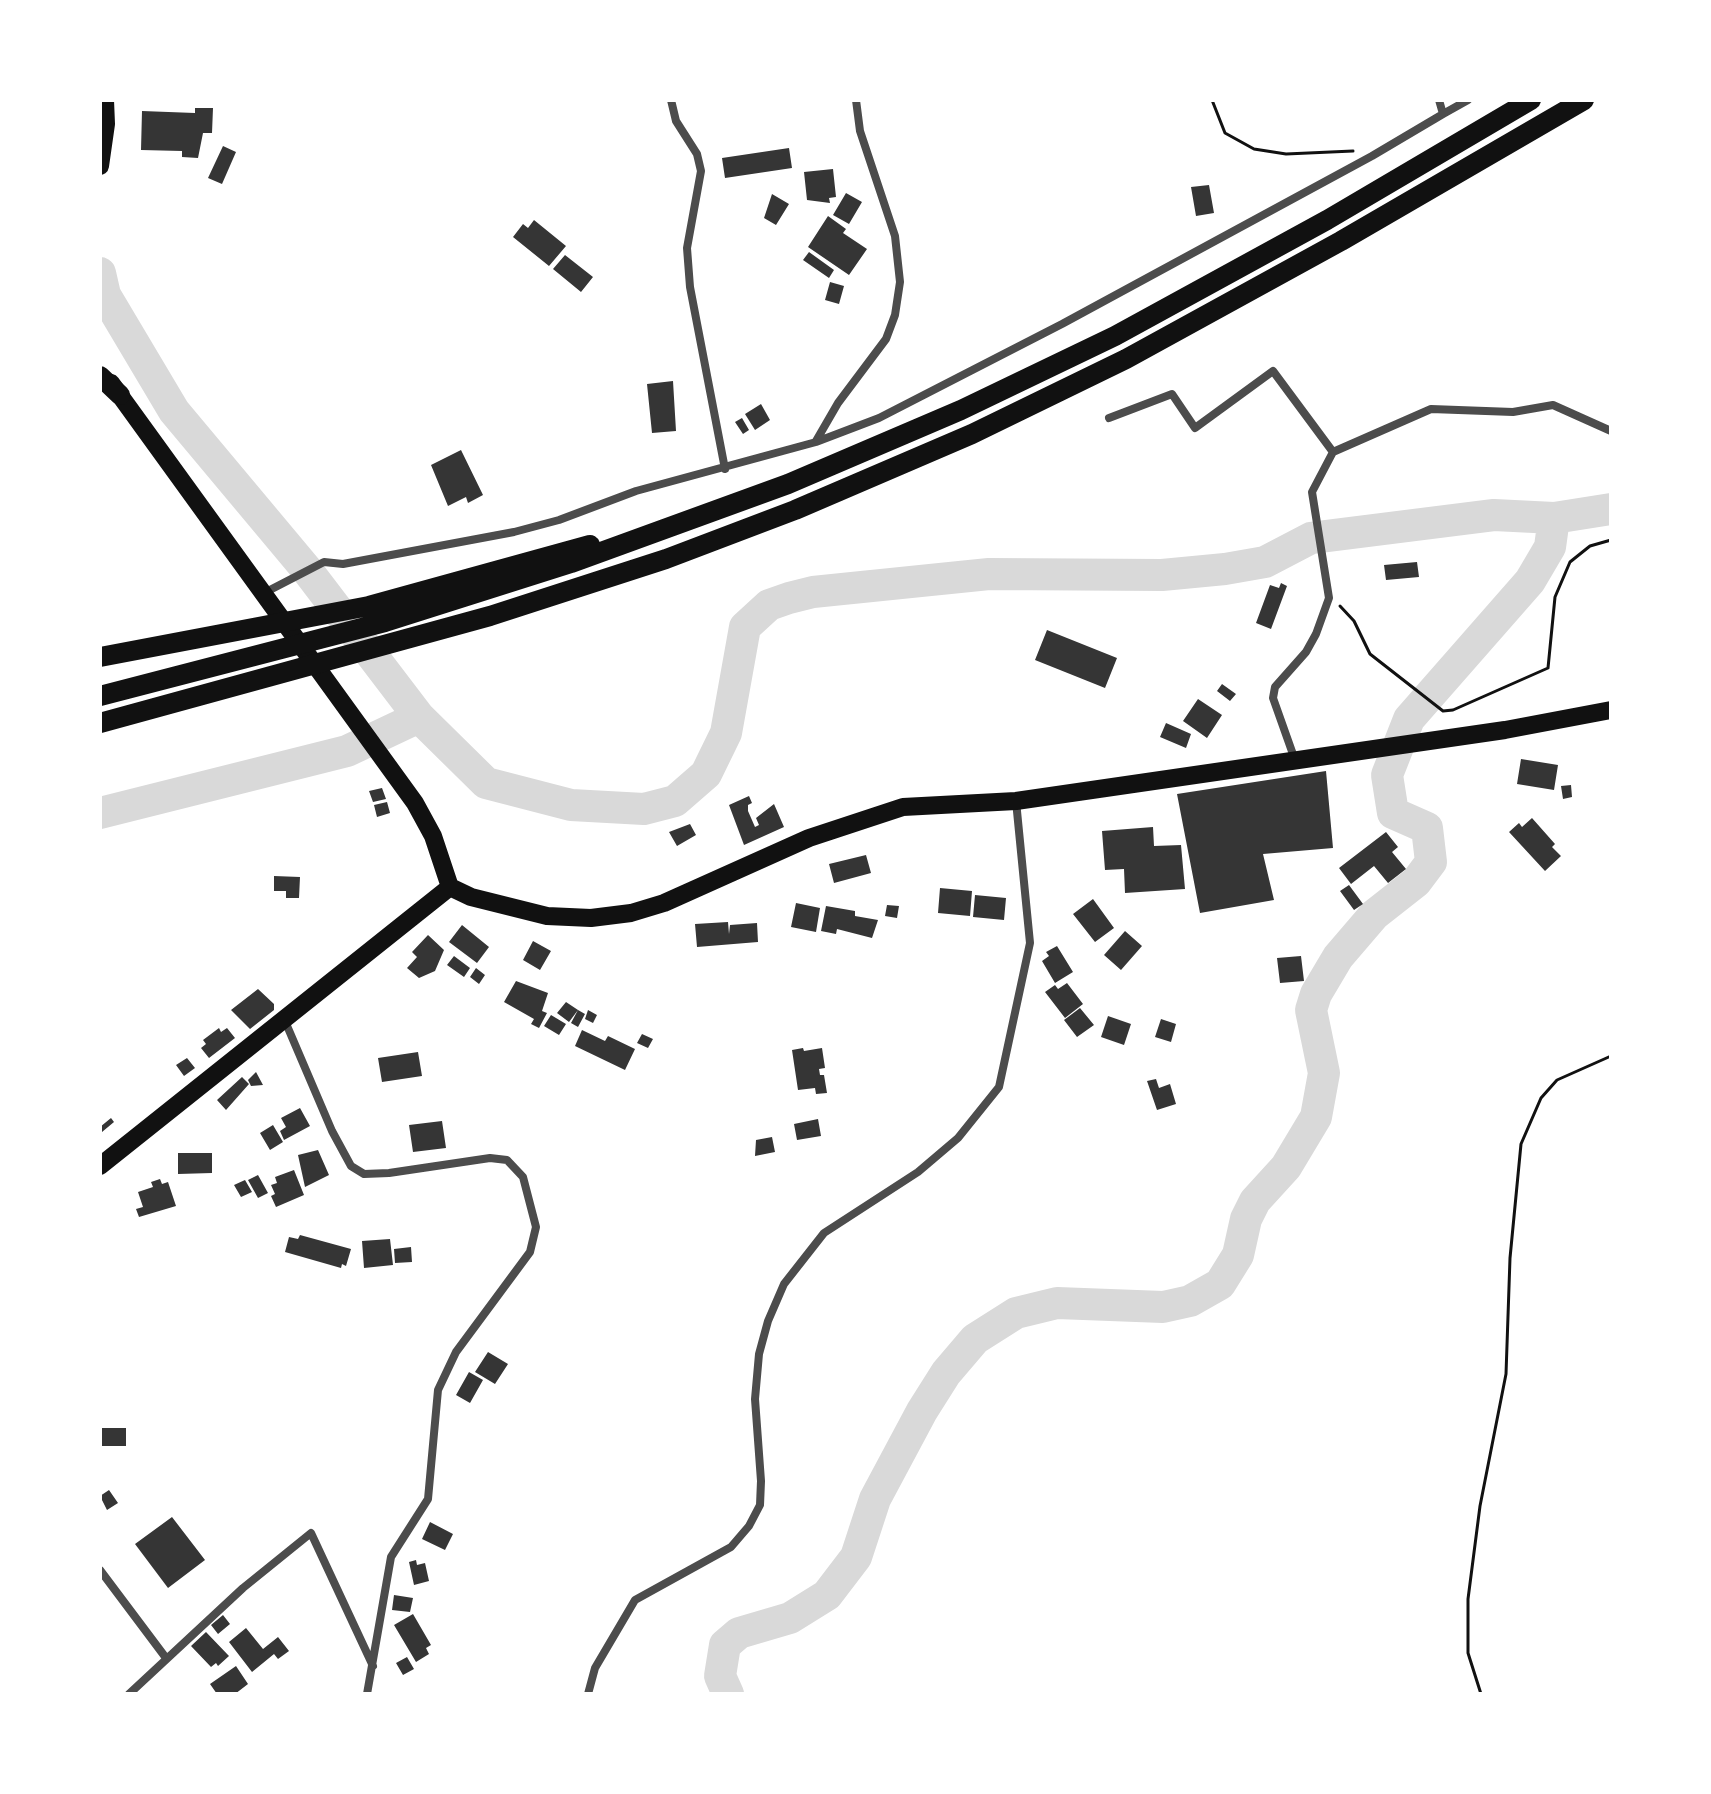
<!DOCTYPE html>
<html>
<head>
<meta charset="utf-8">
<style>
	body { margin:0 }
	#map { position:relative; width:1711px; height:1794px; overflow:hidden; background:#fff; font-family:"Playfair Display",serif }
	canvas { display:block }
	.frame { position:absolute; inset:0; border:102px solid #fff; pointer-events:none }
</style>
</head>
<body>
<div id="map">
<canvas width="1711" height="1794"></canvas>
<div class="frame"></div>
</div>
<script>
const context = document.querySelector('canvas').getContext('2d');
context.lineJoin = 'round';
const poly = rows => new Path2D(rows.map(r => 'M' + r).join(''));
function trace(path, color, width, dash) { context.strokeStyle = color; context.lineWidth = width; context.lineCap = dash ? 'butt' : 'round'; context.setLineDash(dash || []); context.stroke(path); }
function fillPath(path, color) { context.fillStyle = color; context.fill(path, 'evenodd'); }
trace(poly([
	[100,273,105,295,174,411,307,570,419,717,486,783,571,805,644,809,675,801,706,774,726,733,745,627,769,605,789,598,813,592,989,574,1162,575,1225,569,1265,562,1311,538,1494,515,1554,518,1611,509],
	[100,813,347,751,419,717],
	[728,1694,720,1676,725,1645,739,1633,790,1618,827,1595,856,1557,875,1499,922,1411,946,1373,975,1339,1016,1313,1057,1303,1163,1307,1190,1301,1220,1284,1238,1255,1246,1219,1255,1201,1286,1167,1316,1117,1324,1073,1311,1010,1316,994,1338,957,1374,915,1416,882,1431,862,1427,828,1393,813,1387,775,1409,719,1530,581,1550,547,1554,518]
]), '#d9d9d9', 32);
fillPath(poly([
	[195,108,213,108,212,133,203,133,198,158,182,157,182,151,141,150,142,111,195,113],
	[223,146,236,152,222,184,208,178],
	[789,148,792,168,725,178,722,158],
	[833,169,836,197,829,198,830,203,807,200,804,172],
	[1209,185,1214,213,1196,216,1191,187],
	[846,193,862,202,849,224,833,215],
	[772,194,789,204,776,225,764,218],
	[828,216,846,229,843,233,867,249,849,275,808,247],
	[534,220,566,246,549,266,513,237,523,224,528,228],
	[809,252,834,270,829,278,803,260],
	[565,255,593,277,581,292,553,269],
	[830,282,844,286,839,304,825,300],
	[673,381,676,431,652,433,647,384],
	[761,404,770,420,755,430,745,414],
	[742,418,749,430,743,434,735,422],
	[461,450,483,495,468,503,466,497,448,506,431,465],
	[1417,562,1419,577,1386,580,1384,565],
	[1281,583,1287,586,1271,629,1256,623,1270,585,1279,588],
	[1047,630,1117,658,1105,688,1035,660],
	[1222,684,1236,694,1230,701,1217,691],
	[1198,699,1222,715,1207,738,1183,721],
	[1166,723,1191,734,1186,748,1160,737],
	[1521,759,1558,765,1554,790,1517,784],
	[1326,771,1333,848,1263,854,1274,900,1200,913,1177,794],
	[1571,785,1572,797,1563,799,1561,786],
	[382,788,386,799,373,802,369,791],
	[749,796,752,803,748,805,748,811,755,827,759,825,756,818,774,804,784,827,744,845,729,805],
	[387,802,390,813,377,817,374,805],
	[1532,818,1555,844,1552,847,1561,856,1545,871,1509,832,1519,823,1522,827],
	[690,824,696,835,677,846,669,832],
	[1153,827,1154,846,1181,845,1185,889,1125,893,1124,869,1105,870,1102,831],
	[1386,832,1398,847,1392,852,1406,869,1388,883,1374,866,1351,884,1339,868],
	[866,855,871,873,834,883,829,864],
	[274,876,300,877,299,898,286,898,286,891,274,891],
	[1349,885,1363,904,1354,910,1340,891],
	[940,888,972,891,970,916,938,913],
	[975,895,1006,898,1004,920,973,917],
	[1093,899,1114,928,1095,942,1073,914],
	[796,903,820,908,816,932,791,927],
	[887,905,899,906,897,918,885,916],
	[826,906,855,911,855,916,878,920,872,938,837,929,836,934,821,931],
	[728,922,729,934,730,925,757,923,758,942,697,947,695,924],
	[462,925,489,947,477,963,449,942],
	[1125,931,1142,946,1121,970,1104,955],
	[428,935,444,950,435,971,419,978,407,968,417,957,412,952],
	[533,941,551,951,540,970,523,960],
	[1057,946,1073,972,1055,983,1042,961,1049,956,1046,952],
	[454,956,470,968,464,977,447,965],
	[1301,956,1304,981,1280,983,1277,958],
	[476,968,485,975,479,984,470,977],
	[516,981,548,993,542,1011,547,1013,539,1028,531,1024,534,1019,504,1002],
	[1067,983,1083,1004,1065,1018,1045,992,1055,985,1058,989],
	[258,989,274,1004,274,1010,250,1029,231,1010],
	[566,1002,578,1010,569,1022,557,1013],
	[1080,1008,1094,1025,1077,1037,1064,1020],
	[578,1010,585,1014,578,1027,571,1023],
	[588,1010,597,1015,593,1023,585,1019],
	[551,1015,566,1024,559,1035,544,1026],
	[1108,1016,1131,1024,1124,1045,1101,1037],
	[1161,1019,1176,1024,1171,1042,1155,1037],
	[219,1028,221,1032,227,1028,235,1038,209,1058,201,1048,206,1044,203,1040],
	[582,1030,605,1041,608,1036,635,1049,625,1070,575,1046],
	[642,1034,653,1039,648,1048,637,1043],
	[803,1048,804,1051,822,1048,825,1068,819,1069,820,1075,824,1075,827,1093,816,1094,815,1088,798,1090,792,1050],
	[418,1052,422,1076,382,1082,378,1058],
	[187,1058,195,1068,184,1076,176,1065],
	[256,1072,263,1085,251,1086,248,1080],
	[242,1077,249,1084,226,1110,217,1100],
	[1156,1079,1159,1088,1170,1084,1176,1104,1157,1110,1147,1081],
	[300,1108,310,1126,284,1140,280,1131,286,1127,281,1118],
	[111,1118,114,1122,102,1132,100,1127],
	[818,1119,821,1136,797,1140,794,1124],
	[442,1121,446,1148,413,1152,409,1125],
	[273,1125,283,1142,270,1150,260,1133],
	[772,1137,775,1152,755,1156,756,1140],
	[318,1150,329,1175,305,1187,298,1155],
	[178,1153,212,1153,212,1173,178,1174],
	[294,1170,304,1195,276,1207,271,1196,275,1194,271,1185,277,1183,275,1177],
	[258,1175,268,1193,258,1198,248,1180],
	[160,1179,162,1184,168,1182,176,1206,139,1217,136,1209,143,1207,138,1192,153,1187,151,1182],
	[245,1180,252,1192,241,1197,234,1185],
	[300,1235,351,1249,346,1266,342,1264,341,1268,285,1252,289,1237,298,1239],
	[390,1239,393,1265,364,1268,362,1241],
	[411,1247,412,1262,395,1263,394,1249],
	[488,1352,508,1364,495,1384,475,1372],
	[469,1372,483,1380,470,1403,456,1395],
	[100,1428,126,1428,126,1446,100,1446],
	[109,1490,118,1503,107,1510,100,1496],
	[172,1517,205,1560,168,1588,135,1544],
	[430,1522,453,1534,445,1550,422,1539],
	[416,1560,417,1565,425,1563,429,1581,414,1585,409,1562],
	[394,1595,413,1598,410,1612,392,1610],
	[413,1614,431,1645,426,1648,429,1654,416,1662,394,1625],
	[223,1615,230,1624,218,1634,211,1625],
	[246,1628,263,1649,278,1637,289,1651,278,1659,274,1654,252,1672,229,1642],
	[206,1632,229,1656,218,1666,216,1663,211,1667,191,1646],
	[407,1657,414,1669,403,1675,396,1663],
	[236,1666,248,1684,235,1694,217,1694,210,1684]
]), '#353535');
trace(poly([
	[1212,100,1225,133,1254,149,1286,154,1353,151],
	[1340,606,1354,621,1370,654,1443,711,1453,710,1548,668,1555,597,1570,562,1590,546,1611,540],
	[1481,1694,1468,1653,1468,1599,1480,1506,1506,1374,1510,1258,1521,1144,1541,1098,1557,1080,1611,1056]
]), '#111', 3);
trace(poly([
	[671,100,676,121,697,154,701,171,687,248,690,287,725,469],
	[1443,114,1468,100],
	[1109,418,1172,394,1195,428,1273,371,1333,452],
	[816,441,838,403,886,339,895,315,900,282,895,236,860,131,856,100],
	[264,593,324,562,343,564,514,532,559,520,636,491,816,442,879,418,1062,324,1372,156,1443,114,1439,100],
	[1295,760,1273,698,1275,687,1306,652,1316,634,1329,598,1312,492,1333,452,1431,409,1513,412,1553,405,1611,431],
	[285,1021,332,1131,351,1166,364,1174,389,1173,490,1158,507,1160,523,1177,536,1227,530,1252,456,1352,438,1390,428,1499,391,1557,367,1694],
	[100,1570,166,1658],
	[129,1694,243,1588,311,1533,373,1666],
	[588,1694,595,1668,635,1600,731,1547,749,1526,760,1505,761,1481,755,1399,759,1354,768,1321,784,1284,824,1233,918,1172,958,1138,999,1087,1030,943,1016,801]
]), '#4c4c4c', 8);
trace(poly([
	[100,166,106,124,105,100],
	[111,383,415,803,433,836,450,887],
	[450,887,471,897,547,916,591,918,631,913,664,903,809,838,903,807,1016,801,1505,730,1611,710],
	[100,1166,450,887]
]), '#111', 18);
trace(poly([
	[100,376,120,395],
	[100,657,369,606,590,545],
	[100,696,385,622,571,563,788,484,961,410,1115,336,1327,220,1531,100],
	[100,723,490,616,666,559,795,510,972,434,1126,359,1341,241,1584,100]
]), '#111', 20);
</script>
</body>
</html>
